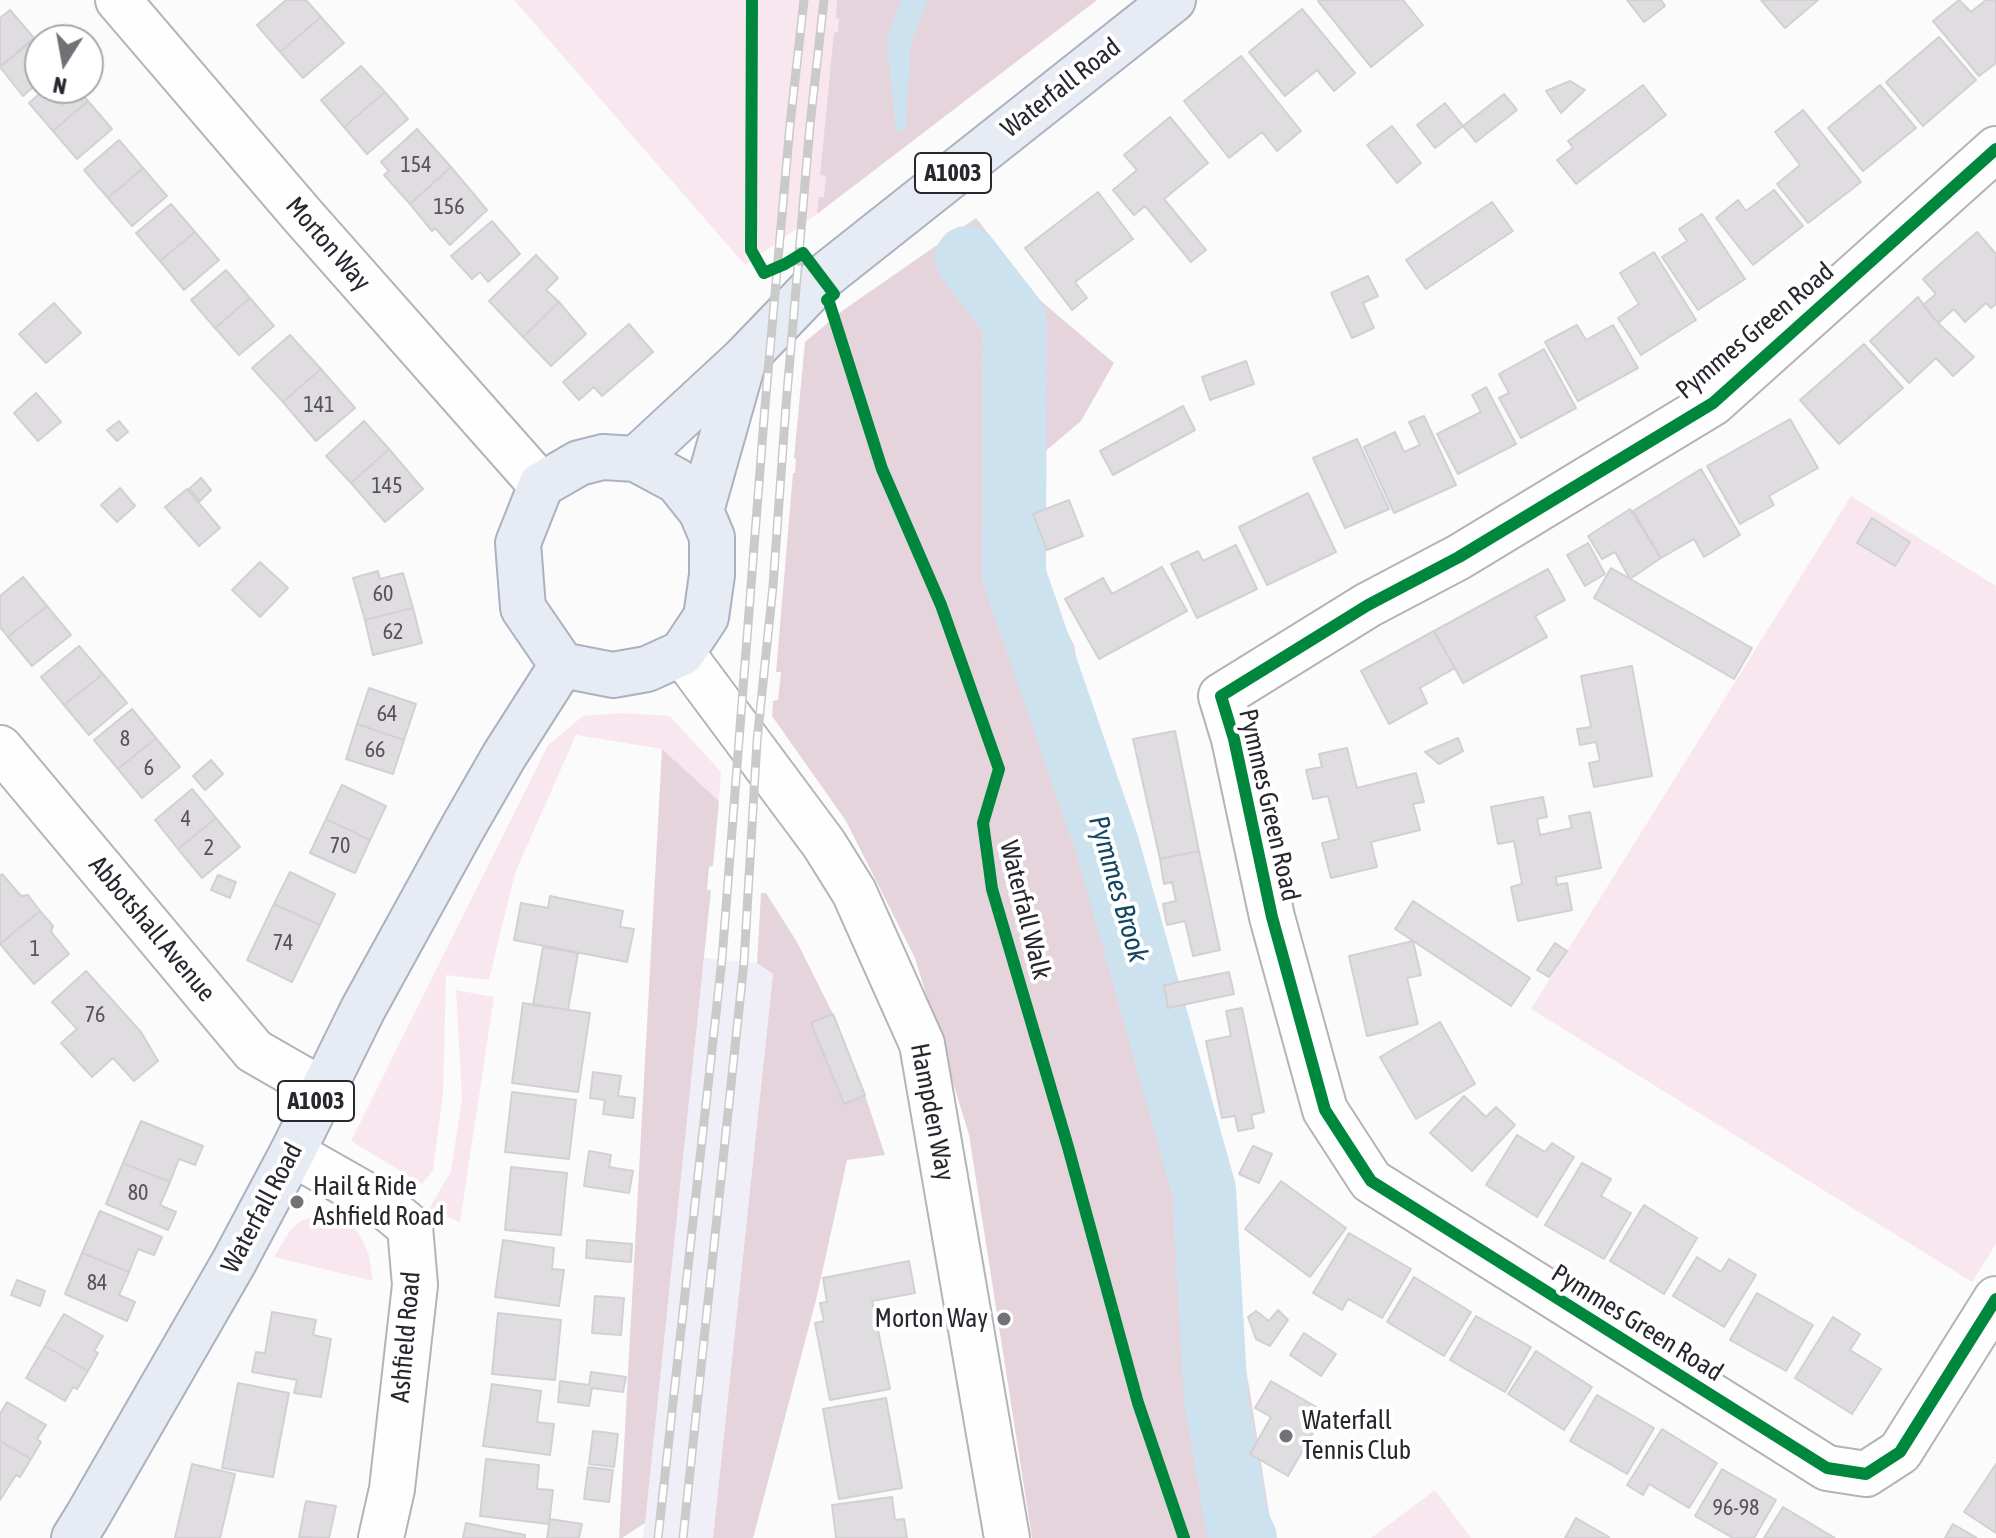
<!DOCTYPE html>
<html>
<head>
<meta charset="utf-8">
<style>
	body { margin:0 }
	#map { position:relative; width:1996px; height:1538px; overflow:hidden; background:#fbfbfc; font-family:"Asap Condensed",sans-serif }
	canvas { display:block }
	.north { position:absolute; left:24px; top:24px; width:80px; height:80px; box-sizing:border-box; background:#fff; border:2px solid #a9a9ab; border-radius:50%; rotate:191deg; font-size:22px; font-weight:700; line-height:32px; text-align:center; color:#28272e }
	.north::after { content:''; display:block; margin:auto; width:28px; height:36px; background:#727176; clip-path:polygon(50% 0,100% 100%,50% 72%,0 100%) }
</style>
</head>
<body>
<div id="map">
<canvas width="1996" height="1538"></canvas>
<div class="north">N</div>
</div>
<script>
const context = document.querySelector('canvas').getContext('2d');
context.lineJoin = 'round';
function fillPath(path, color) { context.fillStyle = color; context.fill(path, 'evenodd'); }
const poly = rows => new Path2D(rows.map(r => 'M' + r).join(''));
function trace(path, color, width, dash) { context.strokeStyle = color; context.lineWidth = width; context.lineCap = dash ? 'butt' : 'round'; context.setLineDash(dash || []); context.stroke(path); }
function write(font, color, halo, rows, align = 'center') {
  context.font = font + ' "Asap Condensed",sans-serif'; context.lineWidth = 8; context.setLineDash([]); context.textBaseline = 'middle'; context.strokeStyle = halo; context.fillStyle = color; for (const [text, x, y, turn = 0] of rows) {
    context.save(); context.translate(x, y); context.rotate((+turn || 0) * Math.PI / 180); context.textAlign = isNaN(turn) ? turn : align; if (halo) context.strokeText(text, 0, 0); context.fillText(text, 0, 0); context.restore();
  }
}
fillPath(poly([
	[704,958,757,963,773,974,713,1538,643,1538]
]), '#f0eff7');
fillPath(poly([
	[514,0,1097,0,817,214,745,265],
	[1851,496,1996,586,1996,1244,1972,1282,1531,1009],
	[621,713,670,716,721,772,719,801,662,749,576,735,515,873,489,980,446,975,443,1094,433,1170,422,1184,351,1141,548,745,583,716],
	[456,990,494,997,460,1222,429,1209,451,1171,462,1099],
	[322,1213,344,1218,359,1233,369,1255,373,1281,274,1257,289,1232,299,1222],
	[1435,1490,1471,1538,1371,1538]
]), '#f9e7f0');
fillPath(poly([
	[837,0,1097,0,817,214,819,197,824,197,826,176,820,175,834,33,838,32,839,19,836,18],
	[976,218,1041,301,1114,363,1081,421,995,494,1074,645,1097,768,1215,1207,1249,1386,1273,1538,1032,1538,969,1135,915,958,846,821,772,716,773,701,778,700,781,672,776,672,793,473,795,473,796,459,794,458,805,342,842,311],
	[662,749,719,801,713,866,709,867,707,890,711,890,645,1523,622,1538,619,1538],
	[761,893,766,893,797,942,833,1014,811,1024,843,1104,865,1095,885,1155,847,1160,816,1300,753,1538,713,1538,773,974,757,963]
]), '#e6d4dd');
fillPath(poly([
	[901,0,928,0,911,42,906,128,896,132,887,39]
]), '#cde2ef');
trace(poly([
	[967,258,1015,321,1014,575,1107,844,1204,1190,1216,1399,1237,1522,1245,1538]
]), '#cde2ef', 64);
const building = poly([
	[286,0,306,0,321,17,280,52,257,25,286,0],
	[1319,0,1403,0,1423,25,1371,67,1318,1,1319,0],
	[1627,0,1661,0,1665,6,1644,22,1627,0],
	[1761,0,1818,0,1785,28,1761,0],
	[1959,0,1971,12,1986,0,1996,0,1996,63,1979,76,1933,21,1959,0],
	[1302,9,1355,73,1334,91,1317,70,1285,96,1249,52,1302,9],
	[10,10,34,38,0,67,0,18,10,10],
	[321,17,344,43,303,78,280,52,321,17],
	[1939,37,1976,80,1923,126,1886,82,1939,37],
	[35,38,40,44,40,81,23,96,0,67,35,38],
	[1241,56,1301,131,1277,151,1262,132,1229,158,1184,101,1241,56],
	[361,66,385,92,344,127,321,100,361,66],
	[1570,81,1585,90,1561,113,1546,91,1570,81],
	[1643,85,1666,115,1576,184,1557,160,1573,148,1568,141,1643,85],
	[1880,85,1916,128,1863,171,1828,128,1880,85],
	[46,88,76,88,88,101,53,131,29,103,46,88],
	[385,92,408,119,367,154,344,127,385,92],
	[1504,94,1517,110,1476,142,1463,126,1504,94],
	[88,101,112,129,77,159,53,131,88,101],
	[1445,103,1463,126,1435,148,1417,125,1445,103],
	[1803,110,1861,182,1808,223,1777,184,1800,165,1775,132,1803,110],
	[1170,117,1208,163,1164,199,1206,250,1191,262,1145,206,1134,215,1113,190,1137,170,1124,155,1170,117],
	[1392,126,1421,163,1397,183,1367,145,1392,126],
	[417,129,451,167,410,204,384,175,389,171,381,162,417,129],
	[119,140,143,168,108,198,84,170,119,140],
	[451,167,487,210,450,245,435,228,432,231,410,204,451,167],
	[143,168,167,196,132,226,108,198,143,168],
	[1774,190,1803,226,1753,265,1716,218,1738,200,1746,211,1774,190],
	[1098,192,1133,239,1075,282,1087,298,1072,310,1025,248,1098,192],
	[1492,202,1513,231,1426,289,1406,260,1492,202],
	[171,204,195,232,160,261,136,233,171,204],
	[1702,214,1745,279,1698,310,1662,257,1687,241,1679,229,1702,214],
	[492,221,520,254,488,282,480,272,472,279,451,256,492,221],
	[195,232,219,260,184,290,160,261,195,232],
	[1977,232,1996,254,1996,304,1991,308,1986,303,1965,322,1954,309,1938,323,1923,305,1936,294,1923,279,1977,232],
	[1654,252,1696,320,1641,355,1618,318,1639,304,1620,273,1654,252],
	[536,255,558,278,546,290,559,302,523,337,489,301,536,255],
	[226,270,250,298,215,328,191,300,226,270],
	[1368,276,1378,296,1363,303,1374,328,1352,338,1331,293,1368,276],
	[1918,297,1938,323,1974,357,1953,376,1936,358,1909,383,1870,341,1918,297],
	[250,298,274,326,239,355,215,328,250,298],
	[559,302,586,334,551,366,523,337,559,302],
	[54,303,81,333,46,363,19,334,54,303],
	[629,324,653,352,602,396,594,387,579,400,563,382,629,324],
	[1577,325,1586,340,1613,325,1638,368,1578,401,1545,342,1577,325],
	[290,335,321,369,283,402,252,368,290,335],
	[1864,344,1903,388,1839,444,1800,400,1864,344],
	[1544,349,1576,408,1521,438,1499,398,1509,393,1499,374,1544,349],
	[1246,361,1254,384,1210,400,1202,377,1246,361],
	[321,369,355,408,316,441,283,402,321,369],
	[1486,387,1516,444,1458,474,1437,434,1481,412,1472,395,1486,387],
	[36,393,61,422,38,441,14,413,36,393],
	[1183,406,1195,430,1113,475,1100,451,1183,406],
	[1424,416,1456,485,1394,513,1364,447,1395,432,1404,452,1420,445,1409,422,1424,416],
	[1790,419,1818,468,1769,496,1774,505,1740,524,1707,466,1790,419],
	[119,421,128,432,117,441,107,430,119,421],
	[364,421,389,449,351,483,326,456,364,421],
	[1357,439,1389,509,1345,528,1313,458,1357,439],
	[389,449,423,489,385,522,351,483,389,449],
	[1701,469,1740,535,1704,557,1694,539,1661,558,1633,511,1701,469],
	[201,478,211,490,200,501,189,489,201,478],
	[120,488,135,506,117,522,101,505,120,488],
	[187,489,220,528,199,546,165,507,187,489],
	[1308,493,1336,552,1267,585,1239,527,1308,493],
	[1069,500,1083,536,1047,550,1033,514,1069,500],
	[1630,509,1661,558,1630,579,1615,552,1602,559,1588,536,1630,509],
	[1872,518,1910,542,1895,566,1857,543,1872,518],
	[1588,543,1605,574,1585,586,1567,555,1588,543],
	[1236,545,1257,589,1197,618,1171,564,1198,551,1203,561,1236,545],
	[260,562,288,588,260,617,232,590,260,562],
	[1162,567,1187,611,1099,659,1065,599,1103,578,1112,594,1162,567],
	[1611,568,1752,648,1734,679,1594,598,1611,568],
	[1548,569,1565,600,1535,616,1547,637,1463,683,1434,631,1548,569],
	[378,571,380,579,403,573,413,608,365,620,353,578,378,571],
	[23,577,47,606,8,637,0,627,0,596,23,577],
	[47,606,71,635,32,666,8,637,47,606],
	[413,608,422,643,373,655,365,620,413,608],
	[1434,631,1455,668,1420,688,1427,703,1389,724,1361,671,1434,631],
	[79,646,103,674,64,705,41,677,79,646],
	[1632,666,1652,776,1594,787,1589,763,1600,761,1596,742,1580,745,1577,729,1591,727,1581,676,1632,666],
	[103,674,127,703,89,735,64,705,103,674],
	[369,688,416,704,404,740,357,724,369,688],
	[132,709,156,738,118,769,94,740,132,709],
	[357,724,404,740,393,774,346,759,357,724],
	[1175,731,1199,851,1160,859,1133,739,1175,731],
	[156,738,180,767,142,798,118,769,156,738],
	[1458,738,1463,751,1439,764,1425,752,1458,738],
	[1347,748,1357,788,1416,773,1424,802,1413,804,1420,830,1371,842,1377,867,1331,878,1322,843,1339,839,1328,796,1313,799,1306,770,1322,767,1319,754,1347,748],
	[211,760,223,774,205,790,193,776,211,760],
	[342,785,386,806,370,840,326,819,342,785],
	[192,789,216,818,178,849,155,820,192,789],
	[1543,797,1547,817,1537,819,1540,835,1572,828,1569,816,1590,812,1601,868,1556,877,1557,885,1567,883,1572,910,1518,921,1511,887,1522,884,1514,841,1498,844,1491,807,1543,797],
	[216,818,240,847,202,878,178,849,216,818],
	[326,819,370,840,355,873,310,853,326,819],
	[1199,851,1220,950,1193,956,1185,921,1167,925,1163,904,1176,901,1172,882,1164,884,1160,859,1199,851],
	[290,872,335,894,320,925,274,904,290,872],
	[2,874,21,896,28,895,40,911,0,944,0,876,2,874],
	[218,875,236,882,230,898,211,890,218,875],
	[550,896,623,911,620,927,634,929,627,962,514,940,521,903,548,908,550,896],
	[1413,901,1530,978,1511,1006,1395,929,1413,901],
	[274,904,320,925,292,982,247,960,274,904],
	[40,911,53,926,51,932,69,954,34,984,0,944,40,911],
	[1413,941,1421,975,1407,978,1418,1024,1367,1036,1349,956,1413,941],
	[1555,943,1567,951,1549,977,1537,970,1555,943],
	[543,947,578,953,568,1010,533,1005,543,947],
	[86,971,141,1032,158,1061,134,1081,113,1058,92,1077,61,1043,77,1029,52,1002,86,971],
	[1229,972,1234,994,1168,1008,1164,985,1229,972],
	[523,1003,590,1013,578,1092,512,1083,523,1003],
	[1242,1008,1264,1112,1251,1115,1254,1128,1238,1131,1235,1116,1222,1118,1206,1041,1231,1036,1226,1011,1242,1008],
	[833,1014,865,1095,844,1104,811,1023,833,1014],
	[1440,1022,1475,1084,1416,1119,1380,1057,1440,1022],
	[593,1072,621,1076,618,1096,635,1098,633,1118,603,1114,605,1100,590,1098,593,1072],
	[512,1092,576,1100,569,1159,505,1152,512,1092],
	[1464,1096,1486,1117,1496,1107,1515,1125,1472,1171,1430,1133,1464,1096],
	[141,1121,203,1146,195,1165,179,1159,170,1182,123,1163,141,1121],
	[1517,1135,1545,1152,1552,1143,1574,1157,1537,1217,1486,1185,1517,1135],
	[1253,1146,1272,1154,1259,1183,1239,1174,1253,1146],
	[589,1151,611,1155,609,1167,633,1171,629,1193,584,1186,589,1151],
	[123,1163,170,1182,160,1205,176,1212,168,1230,106,1204,123,1163],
	[1582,1163,1611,1179,1601,1196,1631,1213,1604,1259,1545,1225,1582,1163],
	[511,1167,567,1173,561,1235,505,1230,511,1167],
	[1281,1181,1346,1228,1310,1277,1245,1229,1281,1181],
	[1644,1205,1697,1238,1664,1294,1610,1261,1644,1205],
	[100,1211,162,1237,154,1255,138,1249,129,1272,82,1253,100,1211],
	[1349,1233,1411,1269,1382,1318,1348,1299,1342,1310,1313,1293,1349,1233],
	[503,1240,554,1248,552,1269,564,1270,559,1306,495,1297,503,1240],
	[587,1240,632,1244,631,1262,586,1258,587,1240],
	[82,1253,129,1272,119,1295,135,1302,127,1321,65,1294,82,1253],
	[1697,1257,1721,1272,1729,1259,1756,1275,1724,1327,1673,1296,1697,1257],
	[909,1261,915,1293,872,1301,890,1389,830,1400,815,1323,824,1321,820,1303,827,1302,823,1278,909,1261],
	[1414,1277,1471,1312,1444,1356,1387,1322,1414,1277],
	[17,1280,45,1291,40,1306,11,1295,17,1280],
	[1757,1293,1813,1325,1786,1371,1730,1340,1757,1293],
	[595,1296,624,1298,621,1335,592,1333,595,1296],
	[1278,1310,1288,1320,1270,1346,1256,1339,1248,1317,1256,1311,1269,1321,1278,1310],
	[272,1312,316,1320,313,1335,331,1339,321,1397,294,1393,297,1380,252,1372,256,1352,265,1353,272,1312],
	[498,1313,561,1320,555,1380,492,1374,498,1313],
	[64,1314,103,1336,94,1351,98,1353,88,1371,45,1346,64,1314],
	[1476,1316,1531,1347,1505,1392,1450,1360,1476,1316],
	[1833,1317,1860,1334,1850,1350,1881,1369,1852,1414,1795,1378,1833,1317],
	[1304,1333,1336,1354,1321,1376,1290,1355,1304,1333],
	[45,1346,88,1371,77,1389,73,1387,65,1401,26,1378,45,1346],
	[1536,1351,1592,1387,1564,1430,1508,1394,1536,1351],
	[591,1372,626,1377,623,1392,592,1388,589,1406,558,1402,560,1381,589,1385,591,1372],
	[1271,1381,1325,1412,1288,1476,1250,1454,1271,1417,1255,1408,1271,1381],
	[238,1383,289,1393,273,1477,222,1468,238,1383],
	[492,1384,541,1391,537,1422,554,1424,550,1455,483,1446,492,1384],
	[1597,1395,1654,1428,1627,1474,1570,1441,1597,1395],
	[886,1398,902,1488,839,1499,823,1409,886,1398],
	[7,1402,46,1425,37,1439,41,1442,31,1459,0,1441,0,1414,7,1402],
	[1662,1429,1717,1463,1689,1508,1649,1484,1643,1495,1627,1485,1662,1429],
	[593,1431,618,1434,614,1467,589,1464,593,1431],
	[0,1441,31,1459,20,1477,16,1475,0,1500,0,1441],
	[486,1459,539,1465,537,1489,553,1490,549,1524,480,1516,486,1459],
	[192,1464,235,1474,220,1538,175,1538,192,1464],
	[1996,1464,1996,1533,1964,1512,1996,1464],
	[588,1467,613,1470,609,1502,584,1499,588,1467],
	[1722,1469,1776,1500,1754,1538,1733,1538,1695,1516,1722,1469],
	[892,1497,895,1520,904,1519,907,1538,836,1538,832,1505,892,1497],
	[306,1501,336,1506,329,1538,299,1537,306,1501],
	[1783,1507,1835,1538,1764,1538,1783,1507],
	[1576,1518,1609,1537,1608,1538,1565,1538,1576,1518],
	[550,1519,582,1524,579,1538,547,1538,550,1519],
	[466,1523,525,1535,525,1538,463,1538,466,1523],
	[1953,1524,1977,1538,1945,1538,1953,1524]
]);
fillPath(building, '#e0dde0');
trace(building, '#d2d0d3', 2);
const minor = poly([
	[118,0,303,216,541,485],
	[1996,149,1713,403,1459,557,1368,605,1221,696,1234,739,1272,917,1325,1110,1371,1181,1827,1468,1866,1474,1900,1452,1996,1299],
	[682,653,824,844,854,892,922,1044,1007,1538],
	[0,748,254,1051,322,1090],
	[292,1153,382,1204,410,1227,415,1285,392,1489,381,1538]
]);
const major = poly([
	[603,457,636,459,677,481,701,511,712,537,712,575,706,617,682,653,647,669,613,675,562,665,523,608,518,543,541,485,579,463,603,457],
	[636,459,744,359,822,278,1173,0],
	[701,511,744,359],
	[74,1538,87,1517,234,1262,292,1153,363,1009,462,829,504,756,562,665]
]);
trace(minor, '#b4b4b7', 48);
trace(major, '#abb1c0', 48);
trace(minor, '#fefeff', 44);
trace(major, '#e7ebf3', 44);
const rail = poly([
	[658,1538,722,959,765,406,790,125,804,0],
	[683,1538,744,962,757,741,773,586,786,405,810,125,824,0]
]);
trace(rail, '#cacaca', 9);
trace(rail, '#fff', 6, [18]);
trace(poly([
	[752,0,751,250,764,273,785,264,803,253,834,294,827,300,829,302],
	[1996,149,1713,403,1459,557,1368,605,1221,696,1234,739,1272,917,1325,1110,1371,1181,1827,1468,1866,1474,1900,1452,1996,1299],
	[829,302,882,469,941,605,999,769,983,823,992,889,1068,1147,1138,1403,1184,1538]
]), '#00873e', 12);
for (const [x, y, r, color] of [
	[297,1202,8,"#727176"],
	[1004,1319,8,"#727176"],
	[1286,1436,8,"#727176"]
]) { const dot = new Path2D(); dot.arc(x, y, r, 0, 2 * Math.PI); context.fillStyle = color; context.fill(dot); trace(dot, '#fff', 3); }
write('22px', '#56545a', null, [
	["154",416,165],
	["156",449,207],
	["141",319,405],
	["145",387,486],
	["60",383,594],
	["62",393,632],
	["64",387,714],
	["8",125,739],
	["66",375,750],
	["6",149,768],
	["4",186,819],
	["70",340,846],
	["2",209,848],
	["74",283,943],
	["1",35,949],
	["76",95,1015],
	["80",138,1193],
	["84",97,1283],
	["96-98",1736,1508]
]);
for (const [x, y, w] of [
	[953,173,76],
	[316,1101,76]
]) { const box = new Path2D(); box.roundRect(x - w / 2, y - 20, w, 40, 6); context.fillStyle = '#fff'; context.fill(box); trace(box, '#28272e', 2); }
write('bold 24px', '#28272e', null, [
	["A1003",953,173],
	["A1003",316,1101]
]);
write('26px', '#28272e', '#fff', [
	["Waterfall Road",1061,88,-38],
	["Morton Way",328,244,49],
	["Pymmes Green Road",1755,331,-40],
	["Pymmes Green Road",1269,805,77],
	["Waterfall Walk",1025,910,76],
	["Abbotshall Avenue",152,929,50],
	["Hampden Way",932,1112,79],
	["Waterfall Road",262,1208,-62],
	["Pymmes Green Road",1637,1323,32],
	["Ashfield Road",406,1337,-85]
]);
write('26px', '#28272e', '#fff', [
	["Hail & Ride",313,1187],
	["Ashfield Road",313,1217],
	["Morton Way",988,1319,"right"],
	["Waterfall",1302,1421],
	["Tennis Club",1302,1451]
], 'left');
write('italic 28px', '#134864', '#fff', [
	["Pymmes Brook",1118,889,74]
]);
</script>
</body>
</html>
